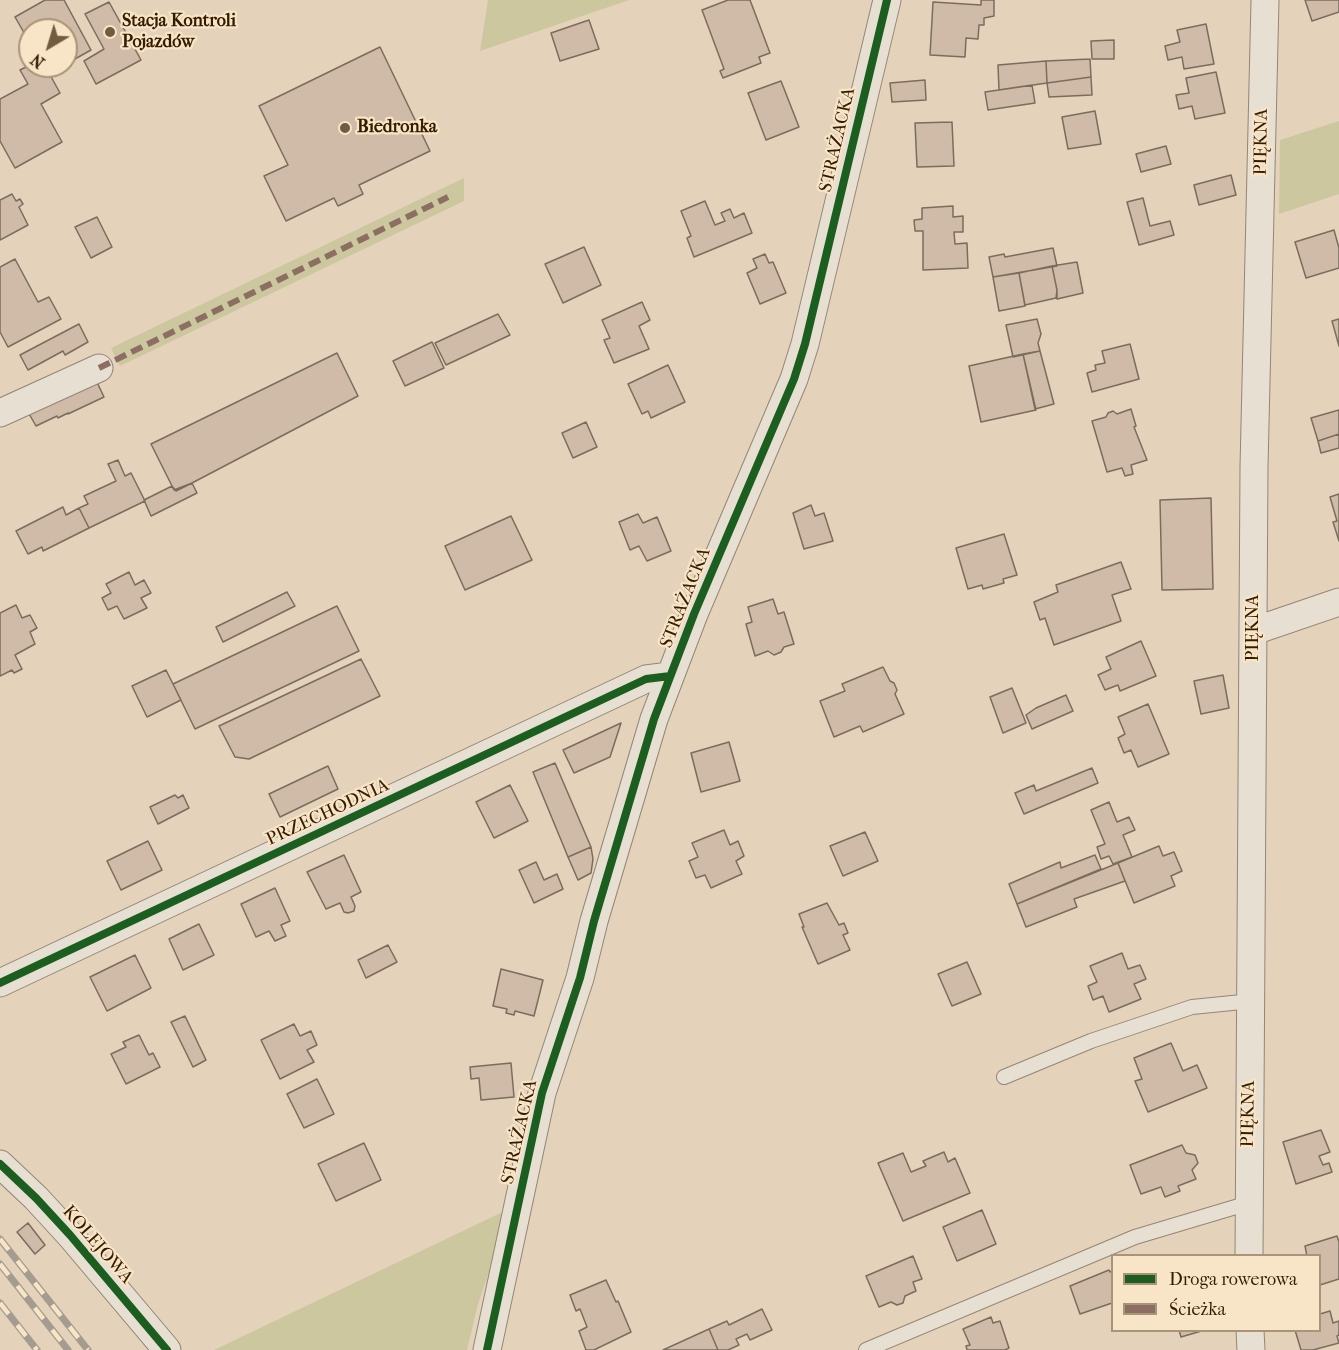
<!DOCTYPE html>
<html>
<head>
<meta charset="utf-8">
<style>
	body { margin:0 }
	#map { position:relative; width:1339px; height:1350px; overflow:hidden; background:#e4d2ba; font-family:"IM FELL French Canon",serif }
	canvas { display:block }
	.legend { position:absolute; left:1111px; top:1254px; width:210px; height:78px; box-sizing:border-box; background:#f8e4c6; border:2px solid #aa9477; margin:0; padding:8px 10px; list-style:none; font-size:18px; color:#341c00 }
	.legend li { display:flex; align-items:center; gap:12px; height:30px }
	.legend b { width:30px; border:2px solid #aa9477 }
	.north { position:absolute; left:18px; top:18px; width:60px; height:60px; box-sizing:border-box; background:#f8e4c6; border:2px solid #aa9477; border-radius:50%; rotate:218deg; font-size:16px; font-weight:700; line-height:24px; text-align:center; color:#341c00 }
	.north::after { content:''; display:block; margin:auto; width:21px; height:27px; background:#725c41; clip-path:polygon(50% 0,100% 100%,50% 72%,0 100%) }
</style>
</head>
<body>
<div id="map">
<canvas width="1339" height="1350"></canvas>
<ul class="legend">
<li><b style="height:8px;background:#1b5e20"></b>Droga rowerowa</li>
<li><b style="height:8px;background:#8d6e63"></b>Ścieżka</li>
</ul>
<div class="north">N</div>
</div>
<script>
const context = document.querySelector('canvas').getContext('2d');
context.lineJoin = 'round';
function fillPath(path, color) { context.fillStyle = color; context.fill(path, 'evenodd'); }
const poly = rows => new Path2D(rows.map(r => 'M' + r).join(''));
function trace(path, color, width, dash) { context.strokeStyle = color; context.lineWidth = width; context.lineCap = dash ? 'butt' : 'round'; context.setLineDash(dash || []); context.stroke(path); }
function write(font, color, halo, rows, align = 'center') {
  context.font = font + ' "IM FELL French Canon",serif'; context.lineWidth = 4.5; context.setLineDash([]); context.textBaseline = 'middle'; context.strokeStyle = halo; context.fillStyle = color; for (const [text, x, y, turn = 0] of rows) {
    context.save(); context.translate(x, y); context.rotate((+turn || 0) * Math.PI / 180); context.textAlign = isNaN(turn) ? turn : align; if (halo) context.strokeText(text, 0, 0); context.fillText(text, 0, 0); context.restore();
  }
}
fillPath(poly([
	[488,0,629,0,480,51],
	[1339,121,1339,194,1279,214,1280,140],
	[464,178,464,201,120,366,111,348],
	[511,1208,478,1304,467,1350,214,1350]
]), '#ccc79f');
const building = poly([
	[45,0,64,0,91,50,66,64,66,30,30,30,30,43,15,17,45,0],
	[728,0,750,0,770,53,759,57,761,63,723,78,720,71,724,69,702,10,728,0],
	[981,0,994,0,994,16,984,18,984,25,979,25,978,39,966,38,965,57,930,55,933,2,981,5,981,0],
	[1305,0,1339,0,1339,12,1312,21,1305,0],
	[109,2,141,60,96,84,84,61,104,49,85,14,109,2],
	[589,20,599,49,560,61,551,33,589,20],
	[1206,24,1214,64,1184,69,1182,57,1168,60,1165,46,1180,42,1177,30,1206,24],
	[1114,40,1114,59,1092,59,1091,41,1114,40],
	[380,47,430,151,359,185,363,194,338,206,334,198,286,221,264,176,288,165,259,106,380,47],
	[1090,59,1091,77,1047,83,1046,61,1090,59],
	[1046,61,1047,83,999,90,998,65,1046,61],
	[30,65,62,66,49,73,60,93,41,104,62,142,15,168,0,141,0,99,28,84,20,70,30,65],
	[1216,72,1225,113,1195,119,1192,106,1179,109,1176,95,1189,93,1186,78,1216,72],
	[1091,77,1092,95,1049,97,1047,83,1091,77],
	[925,80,926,100,892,102,890,83,925,80],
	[781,81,799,127,766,140,748,93,781,81],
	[1032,85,1035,103,988,110,985,92,1032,85],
	[1095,111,1101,144,1068,149,1062,117,1095,111],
	[952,122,954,166,917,167,915,123,952,122],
	[1166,146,1171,164,1141,172,1136,154,1166,146],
	[1231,175,1236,195,1199,205,1194,185,1231,175],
	[12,194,16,201,20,199,23,204,19,207,28,225,0,240,0,200,12,194],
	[1143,198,1150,226,1170,221,1174,235,1139,245,1127,202,1143,198],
	[705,201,715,225,725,221,721,213,730,209,734,218,744,213,752,233,694,257,687,238,691,236,681,211,705,201],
	[953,206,953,217,963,216,963,232,954,232,955,244,967,243,968,268,923,270,923,231,915,231,914,220,922,219,922,208,953,206],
	[97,217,112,247,91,258,75,227,97,217],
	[1334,230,1339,248,1339,268,1306,278,1295,242,1334,230],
	[584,247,601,285,563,303,545,264,584,247],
	[1053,248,1057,266,993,277,989,257,1004,254,1005,257,1053,248],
	[765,254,769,263,773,262,786,293,760,304,747,273,757,268,753,259,765,254],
	[15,259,38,302,49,297,61,319,8,347,0,332,0,267,15,259],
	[1077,262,1083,293,1057,299,1057,290,1052,266,1077,262],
	[1052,266,1057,290,1056,298,1025,305,1019,273,1052,266],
	[1019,273,1025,306,999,311,993,277,1019,273],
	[642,302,650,320,639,326,649,349,614,363,604,340,610,338,602,320,642,302],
	[498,314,510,335,446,365,435,343,498,314],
	[1037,319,1041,334,1038,343,1040,351,1013,357,1006,325,1037,319],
	[1339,319,1339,346,1332,321,1339,319],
	[79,324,88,342,65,355,63,351,28,370,20,355,79,324],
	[432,342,444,368,405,386,393,361,432,342],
	[1130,344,1139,379,1092,392,1087,373,1096,370,1095,365,1105,363,1102,351,1130,344],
	[1040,351,1054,404,1035,409,1023,354,1040,351],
	[337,353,358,396,192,483,174,490,151,444,337,353],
	[1023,354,1036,410,981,422,969,366,1023,354],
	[668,365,685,402,651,418,648,411,642,414,628,384,668,365],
	[95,378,104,397,68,414,68,413,58,418,57,416,36,426,28,412,95,378],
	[1131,409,1136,426,1134,427,1147,460,1131,465,1133,474,1125,476,1122,468,1107,472,1092,421,1106,417,1108,413,1113,411,1117,414,1131,409],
	[1339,410,1339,434,1318,441,1311,418,1339,410],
	[586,422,597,447,573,458,562,433,586,422],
	[1339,434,1339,448,1321,453,1318,441,1339,434],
	[118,460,125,476,131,473,145,501,89,528,79,508,88,504,84,496,116,481,108,464,118,460],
	[192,483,197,493,151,516,144,500,172,486,176,491,192,483],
	[1339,494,1339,541,1333,522,1337,521,1330,497,1339,494],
	[1211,498,1213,589,1162,590,1160,500,1211,498],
	[811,505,815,516,824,513,833,541,804,549,793,513,811,505],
	[63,507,66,515,79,508,89,528,43,551,42,547,28,554,16,531,63,507],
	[638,514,643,523,657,517,671,551,647,561,639,546,630,550,619,522,638,514],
	[511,516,532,560,465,590,445,546,511,516],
	[1004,534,1017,575,1003,579,1004,583,983,589,982,585,968,589,956,548,1004,534],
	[1121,562,1131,589,1112,595,1121,621,1054,645,1045,618,1040,620,1034,602,1058,592,1056,585,1121,562],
	[129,572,135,585,144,580,151,593,141,598,147,608,124,619,117,606,108,610,102,598,111,593,106,584,129,572],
	[287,592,295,606,223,642,216,627,287,592],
	[773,599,778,614,784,612,794,644,784,647,781,652,774,655,768,651,755,656,746,624,752,622,748,607,773,599],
	[16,605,22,618,30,615,37,628,30,632,35,644,15,655,22,669,14,673,12,670,0,676,0,613,16,605],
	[337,606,359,651,195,729,173,684,337,606],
	[1141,641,1156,676,1120,691,1118,685,1105,690,1098,675,1111,669,1106,657,1141,641],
	[361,659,380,696,249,759,235,757,219,726,361,659],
	[883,667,890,681,894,683,897,690,895,694,904,714,863,732,860,726,834,737,820,701,845,691,842,684,883,667],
	[166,670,181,700,147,717,132,686,166,670],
	[1223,675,1229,708,1201,714,1194,681,1223,675],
	[1012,688,1026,723,1003,733,990,697,1012,688],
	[1066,695,1073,711,1032,729,1026,715,1036,708,1066,695],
	[1148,704,1169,754,1138,767,1131,750,1124,753,1118,738,1125,734,1118,717,1148,704],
	[621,723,610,757,574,773,563,750,621,723],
	[729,742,740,781,701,792,691,753,729,742],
	[555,763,591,847,568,857,533,772,555,763],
	[328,766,338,789,280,817,269,794,328,766],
	[1092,768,1098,783,1024,814,1015,793,1034,785,1036,791,1092,768],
	[510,785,528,821,494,838,476,802,510,785],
	[175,795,178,798,183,795,189,808,158,824,150,807,175,795],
	[1109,802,1117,822,1129,817,1135,830,1123,835,1132,857,1113,864,1109,856,1101,859,1097,847,1105,844,1091,810,1109,802],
	[724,830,730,845,738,841,744,856,736,861,742,874,711,888,705,875,696,878,689,861,698,857,692,843,724,830],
	[865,832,878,861,843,876,830,846,865,832],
	[148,841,162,870,121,890,107,861,148,841],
	[1159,846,1163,856,1174,852,1182,871,1171,876,1175,886,1134,903,1118,863,1159,846],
	[591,847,593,859,591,873,578,880,568,857,591,847],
	[344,855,361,892,351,897,355,906,354,911,348,913,344,912,340,903,326,909,307,872,344,855],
	[1095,855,1101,869,1017,904,1009,884,1060,862,1061,868,1095,855],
	[536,862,544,880,557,874,563,889,534,903,519,870,536,862],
	[1118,863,1125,881,1074,899,1077,907,1026,927,1017,904,1118,863],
	[275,888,290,921,281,925,286,936,275,941,269,931,256,937,241,904,275,888],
	[827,903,839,925,844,923,848,933,843,935,850,950,818,964,802,927,804,927,799,914,827,903],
	[199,924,214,955,183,970,169,939,199,924],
	[388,945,397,962,366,978,358,960,388,945],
	[1122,953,1128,969,1140,965,1146,979,1134,984,1141,999,1109,1012,1103,996,1093,1000,1088,986,1097,982,1090,966,1122,953],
	[135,955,151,988,107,1011,90,977,135,955],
	[967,962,981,994,952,1006,938,974,967,962],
	[501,969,543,980,534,1016,515,1011,514,1015,506,1013,507,1009,493,1006,501,969],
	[185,1016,206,1060,193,1067,171,1022,185,1016],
	[294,1024,300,1036,311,1031,317,1045,307,1050,314,1062,280,1079,261,1040,294,1024],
	[139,1035,149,1055,153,1053,160,1067,126,1084,111,1054,126,1047,123,1042,139,1035],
	[1171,1043,1183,1071,1197,1065,1207,1088,1148,1112,1135,1081,1142,1079,1134,1058,1171,1043],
	[511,1063,514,1097,481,1100,479,1078,471,1079,470,1067,511,1063],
	[317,1079,334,1114,304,1128,287,1094,317,1079],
	[1321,1130,1330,1152,1319,1156,1323,1165,1329,1163,1332,1172,1296,1184,1283,1142,1321,1130],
	[364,1143,381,1180,336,1201,318,1164,364,1143],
	[1182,1145,1186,1153,1195,1155,1198,1163,1192,1170,1196,1179,1178,1186,1180,1191,1165,1197,1161,1187,1141,1194,1130,1165,1182,1145],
	[944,1152,948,1162,955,1158,970,1193,903,1221,878,1163,903,1153,911,1172,926,1166,923,1161,944,1152],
	[982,1210,996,1244,957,1261,943,1227,982,1210],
	[28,1223,45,1245,35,1254,17,1232,28,1223],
	[1337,1236,1339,1242,1339,1279,1320,1285,1320,1256,1307,1256,1305,1246,1337,1236],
	[913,1256,922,1279,913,1282,916,1291,905,1296,903,1303,897,1305,891,1302,879,1307,866,1276,913,1256],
	[1109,1270,1110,1272,1112,1271,1112,1303,1080,1314,1070,1286,1109,1270],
	[606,1280,616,1302,618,1301,631,1332,594,1350,586,1350,579,1331,587,1327,580,1309,576,1311,570,1295,606,1280],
	[762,1309,772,1330,750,1340,747,1334,736,1339,739,1345,728,1350,718,1350,709,1329,727,1321,729,1325,762,1309],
	[1330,1311,1333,1323,1339,1321,1339,1335,1337,1336,1339,1343,1313,1350,1301,1350,1295,1330,1320,1330,1320,1314,1330,1311],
	[991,1317,993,1323,1000,1321,1009,1348,1005,1350,967,1350,966,1346,970,1345,963,1329,991,1317],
	[709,1329,718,1350,663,1350,709,1329],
	[1179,1330,1205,1330,1181,1337,1179,1330]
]);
fillPath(building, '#cfbba7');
trace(building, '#7a6d5d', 1.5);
const service = poly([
	[1004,1077,1091,1041,1192,1007,1252,1001],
	[866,1350,1135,1237,1249,1203]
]);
const minor = poly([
	[0,413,99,368],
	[1254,631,1339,602],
	[0,983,646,679,670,676],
	[0,1164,36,1198,70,1235,167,1350],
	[1249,1256,1254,467,1265,0],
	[1250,1330,1251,1350],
	[487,1350,542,1093,580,978,594,921,654,719,694,614,794,379,805,344,887,0]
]);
trace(service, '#938675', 16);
trace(minor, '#938675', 29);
trace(service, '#e7dfd2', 14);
trace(minor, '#e7dfd2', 27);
const rail = poly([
	[0,1239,88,1350],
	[0,1264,68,1350],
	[0,1303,37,1350]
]);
trace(rail, '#a49c90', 7);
trace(rail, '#f8e4c6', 4.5, [14]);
trace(poly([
	[99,368,448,197]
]), '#8d6e63', 6, [12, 6]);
trace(poly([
	[0,983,646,679,670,676],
	[0,1164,36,1198,70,1235,167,1350],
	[487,1350,542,1093,580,978,594,921,654,719,694,614,794,379,805,344,887,0]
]), '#1b5e20', 8);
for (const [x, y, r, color] of [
	[110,32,6,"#725c41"],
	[345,128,6,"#725c41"]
]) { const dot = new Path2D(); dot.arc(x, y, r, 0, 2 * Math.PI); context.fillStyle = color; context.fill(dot); trace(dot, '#f8e4c6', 2); }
write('bold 18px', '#341c00', '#f8e4c6', [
	["Stacja Kontroli",122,22],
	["Pojazdów",122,43],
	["Biedronka",357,128]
], 'left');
write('18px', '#341c00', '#f8e4c6', [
	["STRAŻACKA",838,140,-77],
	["PIĘKNA",1262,142,-89],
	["STRAŻACKA",686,598,-68],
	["PIĘKNA",1254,628,-90],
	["PRZECHODNIA",328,813,-25],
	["PIĘKNA",1249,1114,-89],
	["STRAŻACKA",520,1132,-77],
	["KOLEJOWA",97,1245,49]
]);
</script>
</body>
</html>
